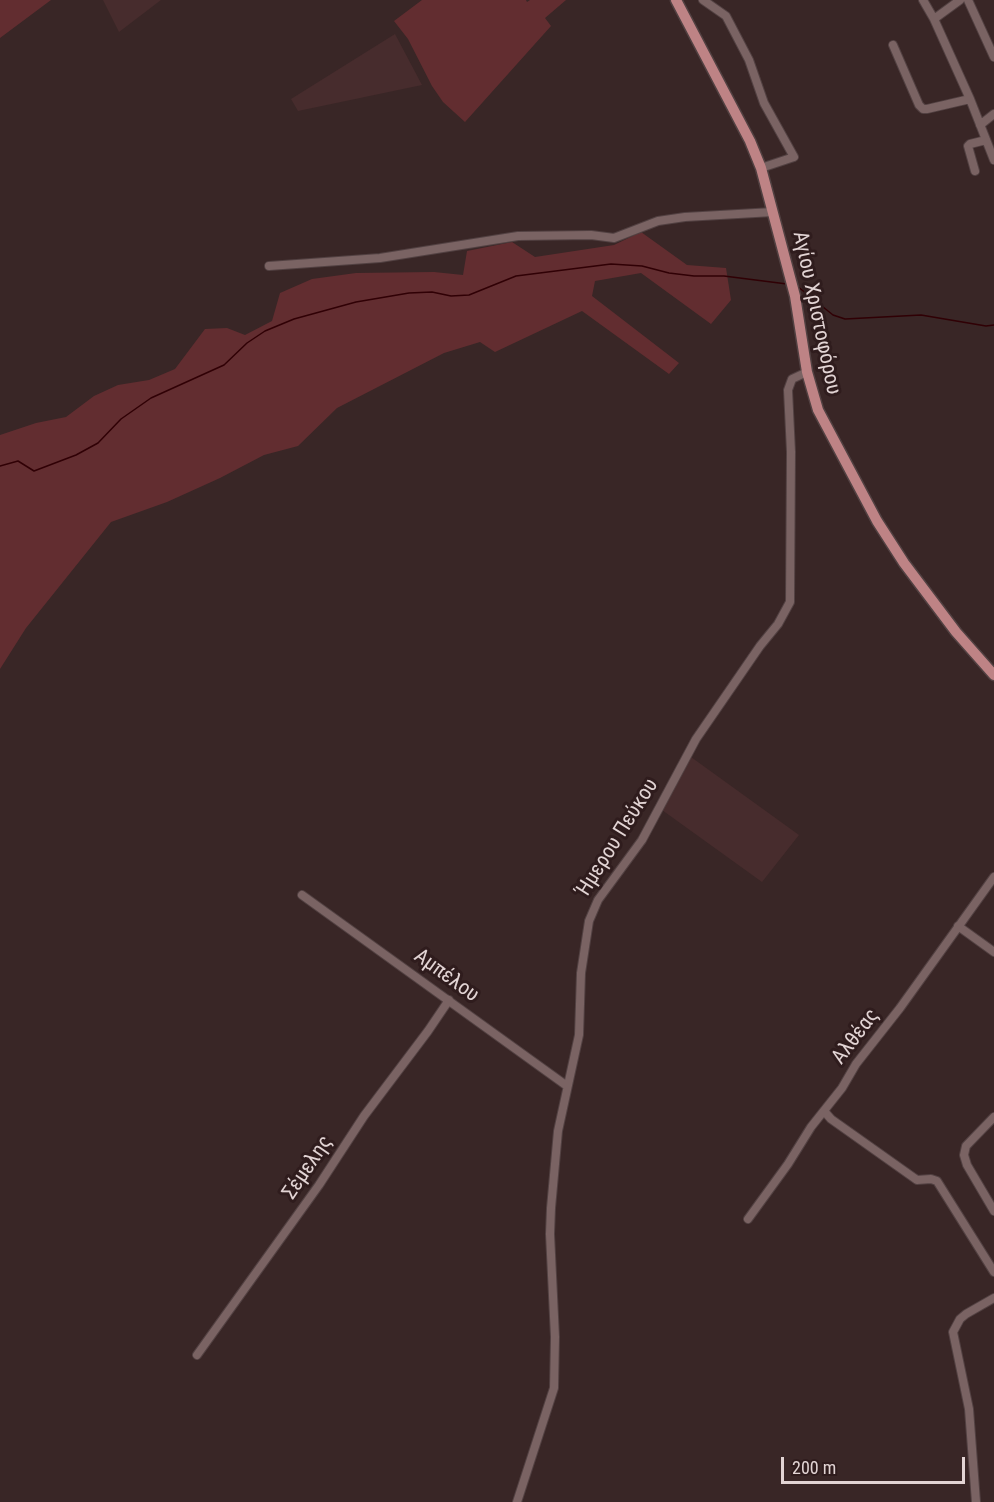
<!DOCTYPE html>
<html>
<head>
<meta charset="utf-8">
<style>
	body { margin:0 }
	#map { position:relative; width:994px; height:1502px; overflow:hidden; background:#392626; font-family:"Roboto Condensed",sans-serif }
	canvas { display:block }
	.scale { position:absolute; left:781px; top:1457px; width:184px; height:27px; box-sizing:border-box; border:3px solid #e2d4d4; border-top:0; padding-left:8px; font-size:18px; line-height:21px; white-space:nowrap; color:#e2d4d4; -webkit-text-stroke:4px #2f1c1d; paint-order:stroke }
</style>
</head>
<body>
<div id="map">
<canvas width="994" height="1502"></canvas>
<div class="scale">200 m</div>
</div>
<script>
const context = document.querySelector('canvas').getContext('2d');
context.lineJoin = 'round';
function fillPath(path, color) { context.fillStyle = color; context.fill(path, 'evenodd'); }
const poly = rows => new Path2D(rows.map(r => 'M' + r).join(''));
function trace(path, color, width, dash) { context.strokeStyle = color; context.lineWidth = width; context.lineCap = dash ? 'butt' : 'round'; context.setLineDash(dash || []); context.stroke(path); }
function write(font, color, halo, rows, align = 'center') {
  context.font = font + ' "Roboto Condensed",sans-serif'; context.lineWidth = 6; context.setLineDash([]); context.textBaseline = 'middle'; context.strokeStyle = halo; context.fillStyle = color; for (const [text, x, y, turn = 0] of rows) {
    context.save(); context.translate(x, y); context.rotate((+turn || 0) * Math.PI / 180); context.textAlign = isNaN(turn) ? turn : align; if (halo) context.strokeText(text, 0, 0); context.fillText(text, 0, 0); context.restore();
  }
}
fillPath(poly([
	[103,0,161,0,119,32],
	[395,34,422,85,298,111,291,99],
	[691,757,799,835,762,882,662,810]
]), '#472c2d');
fillPath(poly([
	[0,0,51,0,0,38],
	[422,0,526,0,527,2,530,0,566,0,545,18,551,26,465,122,443,102,432,86,408,39,394,21],
	[641,232,687,265,726,268,731,300,711,324,641,273,595,281,592,296,679,363,669,374,582,311,495,352,480,342,444,353,337,408,298,446,264,455,220,478,167,502,111,522,26,628,0,669,0,435,36,423,66,417,94,396,118,385,149,380,175,369,205,329,227,328,245,335,272,321,280,293,312,279,356,273,434,272,463,275,467,251,512,242,535,257,614,245]
]), '#622d30');
trace(poly([
	[797,286,833,315,845,319,921,315,986,326,994,325],
	[0,466,18,461,34,471,76,455,98,443,121,419,151,398,224,365,247,343,265,331,294,319,356,302,409,293,432,292,451,296,469,295,516,276,611,264,642,266,669,273,694,276,724,276,787,284]
]), '#300005', 1.5);
const minor = poly([
	[703,0,726,16,749,60,764,103,794,157,761,168],
	[923,0,934,19,970,99,994,160],
	[968,0,994,57],
	[934,19,960,0],
	[893,45,919,105,923,109,927,109,970,99],
	[980,125,994,114],
	[975,171,968,146,970,144,986,140],
	[269,266,380,258,518,236,591,235,614,238,658,221,685,217,773,212],
	[302,895,567,1086],
	[958,926,994,952],
	[824,1111,831,1119,917,1180,931,1179,937,1181,994,1272],
	[994,1117,966,1146,964,1155,967,1165,994,1211],
	[748,1219,788,1164,811,1127,842,1088,856,1064,900,1008,994,877],
	[197,1355,319,1185,364,1116,428,1031,449,1000],
	[517,1502,554,1388,555,1337,550,1234,551,1208,558,1131,579,1035,581,973,589,921,598,900,642,840,696,739,760,646,778,624,790,602,791,452,788,390,792,379,807,372],
	[976,1502,969,1409,953,1332,960,1319,966,1314,994,1298]
]);
const major = poly([
	[676,0,750,141,761,168,795,296,807,372,818,410,877,521,904,563,956,632,994,675]
]);
trace(minor, '#524142', 10);
trace(major, '#524142', 13);
trace(minor, '#7a6363', 8);
trace(major, '#be8385', 10);
write('21px', '#e2d4d4', '#2f1c1d', [
	["Αγίου Χριστοφόρου",816,313,78],
	["Ήμερου Πεύκου",618,838,-58],
	["Αμπέλου",446,976,36],
	["Αλθέας",856,1037,-53],
	["Σέμελης",308,1168,-56]
]);
</script>
</body>
</html>
